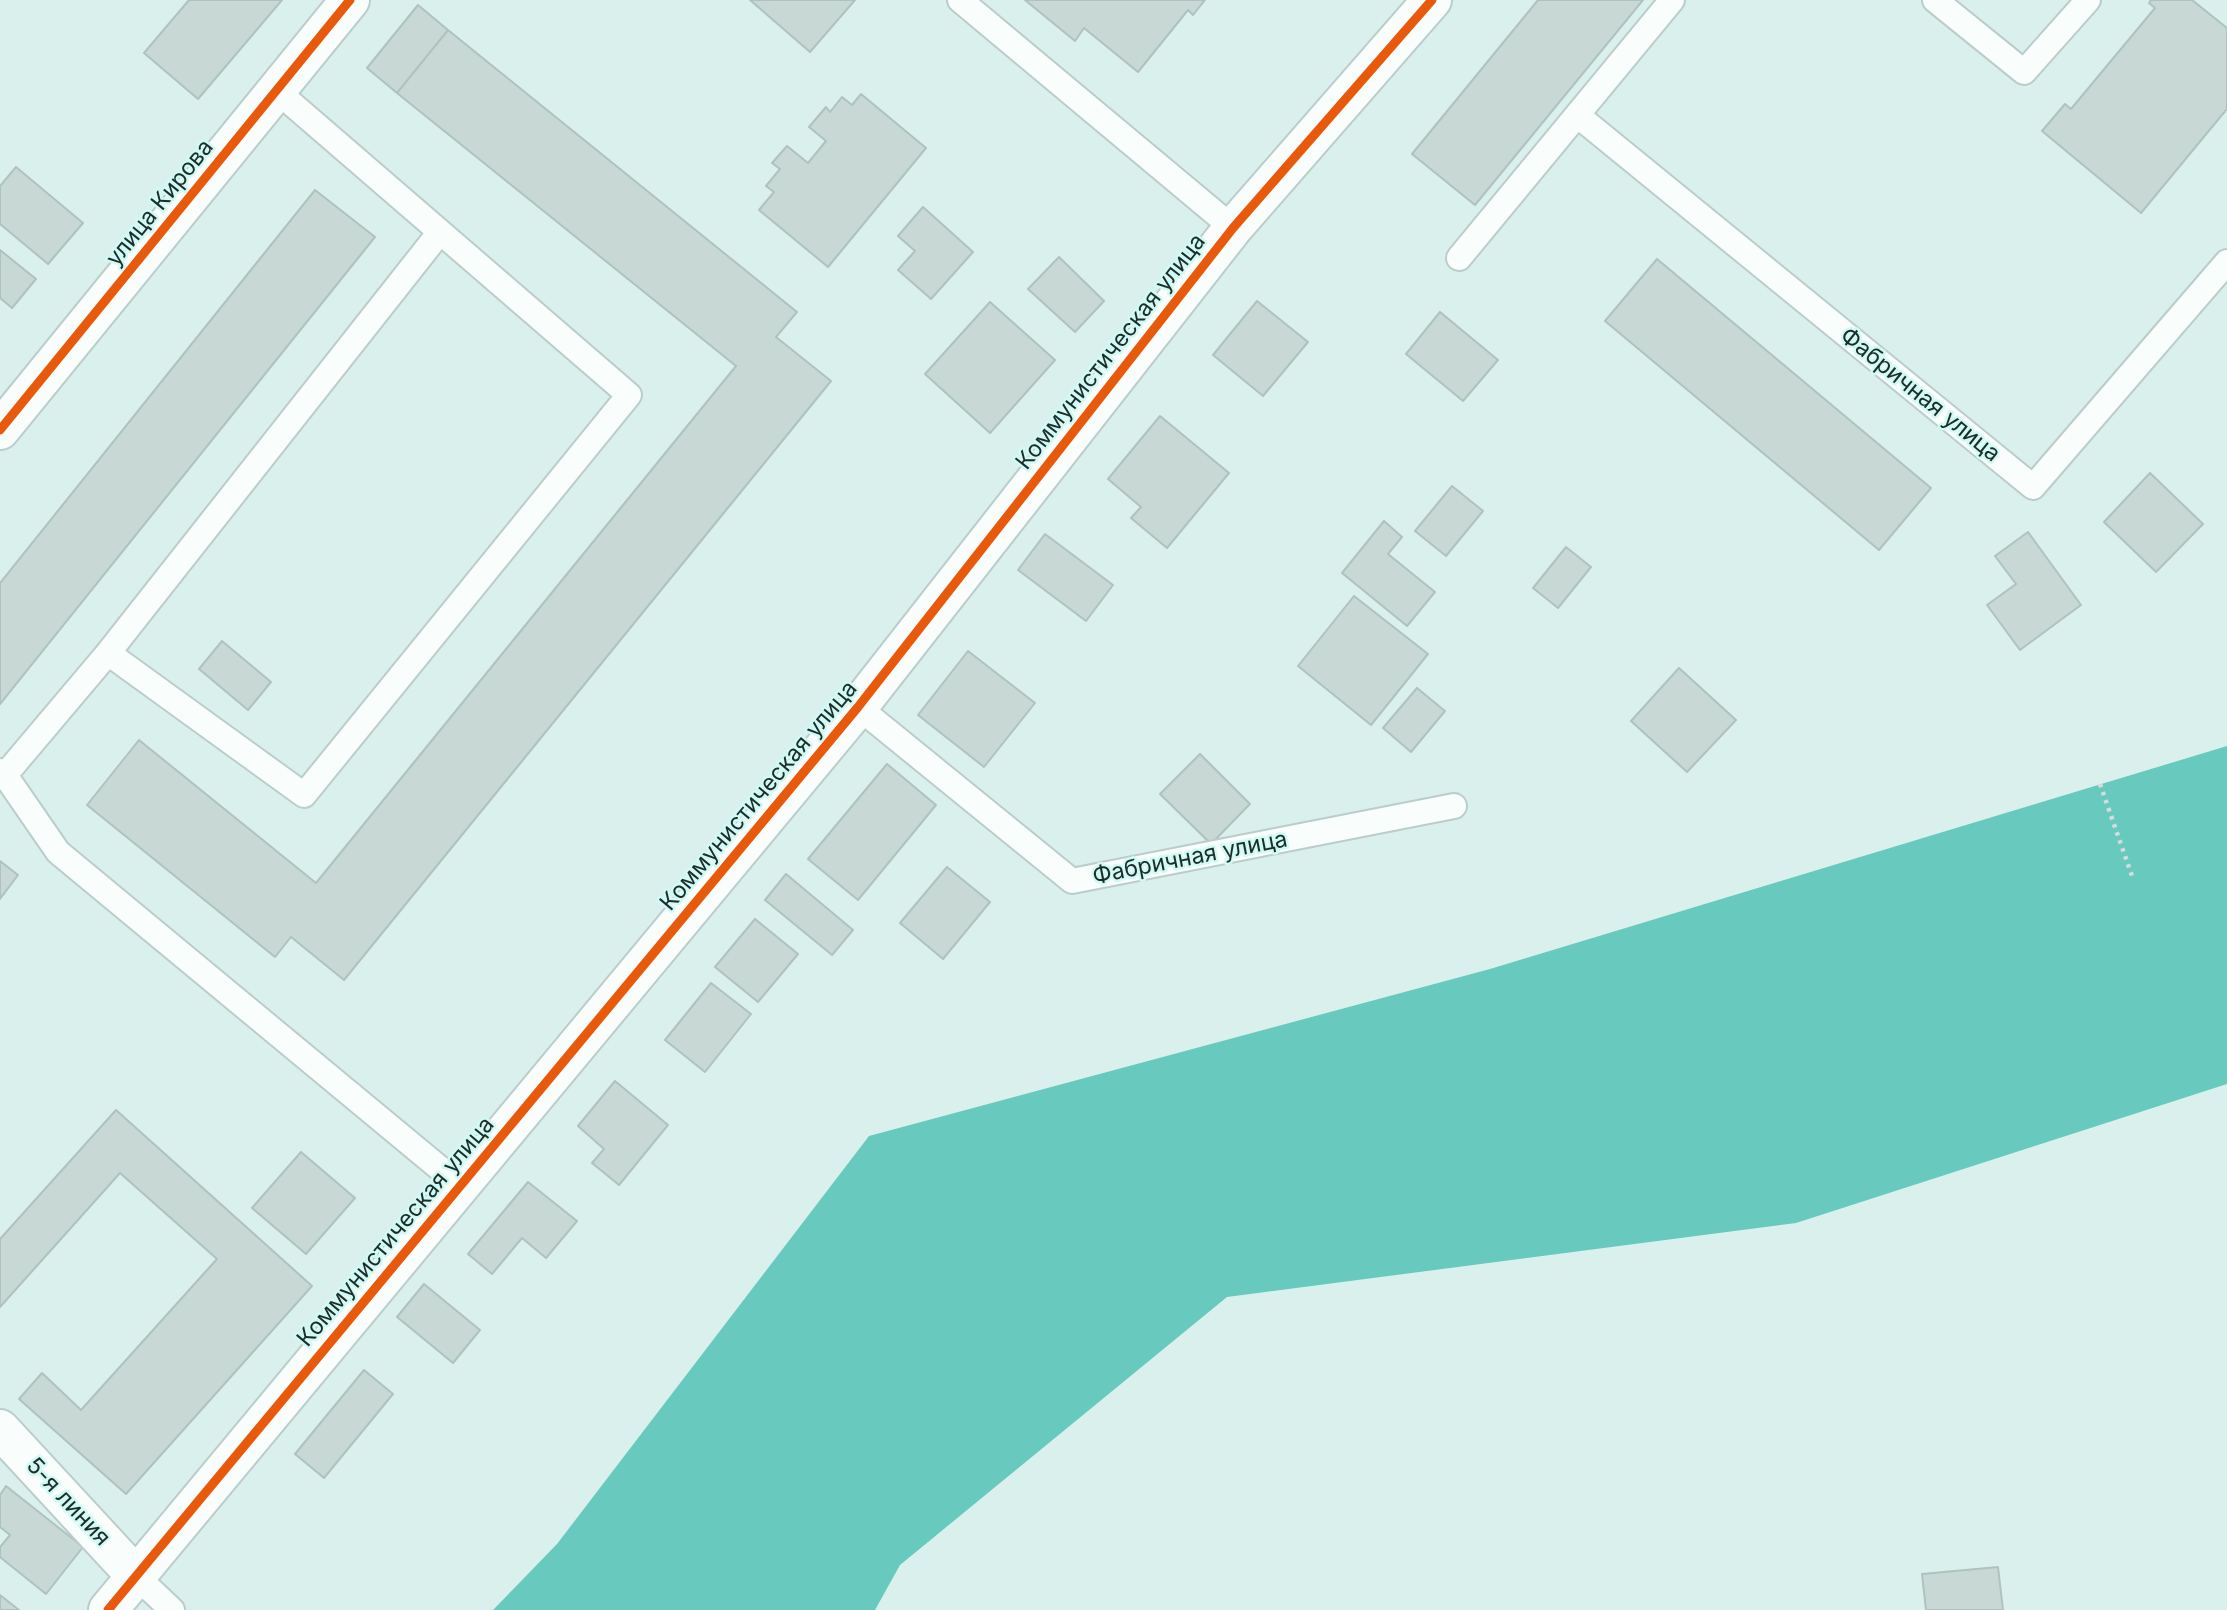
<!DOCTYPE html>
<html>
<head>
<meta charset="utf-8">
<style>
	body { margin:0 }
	canvas { display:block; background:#daf0ed }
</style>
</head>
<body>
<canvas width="2227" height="1610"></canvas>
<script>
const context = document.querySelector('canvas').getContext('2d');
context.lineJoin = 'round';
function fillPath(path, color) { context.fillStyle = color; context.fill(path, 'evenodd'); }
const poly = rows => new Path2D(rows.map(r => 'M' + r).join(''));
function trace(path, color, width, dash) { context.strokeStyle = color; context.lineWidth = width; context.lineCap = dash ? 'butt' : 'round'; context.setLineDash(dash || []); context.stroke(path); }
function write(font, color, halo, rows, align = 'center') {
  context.font = font + ' Inter,sans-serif'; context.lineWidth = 5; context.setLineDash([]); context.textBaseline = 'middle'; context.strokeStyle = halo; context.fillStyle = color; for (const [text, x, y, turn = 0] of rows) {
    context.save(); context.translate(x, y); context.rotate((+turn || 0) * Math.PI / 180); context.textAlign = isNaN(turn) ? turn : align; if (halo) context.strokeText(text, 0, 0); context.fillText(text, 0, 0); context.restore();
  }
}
fillPath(poly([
	[2227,746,2227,1084,1796,1223,1227,1297,900,1565,875,1610,493,1610,557,1544,869,1136,1490,969]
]), '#68cabe');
const building = poly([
	[189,0,282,0,198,99,144,53,189,0],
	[750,0,855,0,810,52,750,0],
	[1025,0,1205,0,1193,15,1188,10,1138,72,1084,28,1075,41,1025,0],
	[1538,0,1643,0,1475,205,1412,154,1538,0],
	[2151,0,2192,0,2227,28,2227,109,2141,213,2042,131,2065,104,2071,109,2155,8,2149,3,2151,0],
	[418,5,448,30,397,93,367,68,418,5],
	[448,30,797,312,776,337,831,381,344,980,291,937,275,957,87,805,139,740,316,883,736,366,397,93,448,30],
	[861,94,926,148,828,267,759,210,774,192,766,186,780,169,772,163,787,146,808,163,826,141,809,127,826,107,830,112,842,97,852,105,861,94],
	[16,167,83,223,48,264,0,224,0,186,16,167],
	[315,190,375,237,0,704,0,583,315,190],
	[923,207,973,252,931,299,898,270,915,251,898,236,923,207],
	[0,250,36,279,12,308,0,298,0,250],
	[1059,257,1104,301,1075,332,1028,289,1059,257],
	[1657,259,1931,488,1879,550,1605,321,1657,259],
	[1257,301,1308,342,1263,396,1213,355,1257,301],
	[990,302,1055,360,990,433,925,374,990,302],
	[1440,312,1498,360,1463,401,1406,354,1440,312],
	[1160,416,1229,473,1167,548,1131,518,1141,507,1108,479,1160,416],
	[2150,473,2203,524,2156,572,2104,522,2150,473],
	[1452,486,1483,511,1446,556,1415,531,1452,486],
	[1384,521,1402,537,1388,554,1435,592,1407,626,1342,573,1384,521],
	[2028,532,2081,605,2020,650,1987,605,2016,584,1995,556,2028,532],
	[1045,534,1113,585,1086,621,1018,570,1045,534],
	[1566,547,1591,567,1558,608,1533,588,1566,547],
	[1354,596,1428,654,1371,725,1298,666,1354,596],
	[222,641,271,682,248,710,199,669,222,641],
	[968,651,1035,703,984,767,918,715,968,651],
	[1679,668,1736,720,1687,772,1631,721,1679,668],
	[1417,688,1445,711,1411,752,1383,728,1417,688],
	[1200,754,1250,804,1211,844,1160,794,1200,754],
	[887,764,936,805,858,900,808,859,887,764],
	[0,861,18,875,0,899,0,861],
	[947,867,990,902,943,959,900,923,947,867],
	[786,874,853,930,832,955,765,900,786,874],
	[755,919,798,954,758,1002,715,967,755,919],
	[711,983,751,1014,705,1072,665,1040,711,983],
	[615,1081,668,1125,619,1185,592,1163,604,1149,578,1126,615,1081],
	[116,1110,312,1286,126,1494,19,1399,42,1373,81,1410,217,1259,120,1173,0,1307,0,1239,116,1110],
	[301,1152,355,1198,306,1254,252,1208,301,1152],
	[528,1182,577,1221,546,1258,522,1238,492,1274,468,1254,528,1182],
	[424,1284,480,1330,453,1363,397,1317,424,1284],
	[364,1370,393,1394,324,1478,295,1454,364,1370],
	[6,1486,83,1547,46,1594,0,1557,0,1547,10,1535,0,1527,0,1495,6,1486],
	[1998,1567,2003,1610,1926,1610,1922,1574,1998,1567],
	[0,1595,19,1610,0,1610,0,1595]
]);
fillPath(building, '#c7d8d5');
trace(building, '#b0c2bf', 2);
const lane = poly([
	[960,0,1233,228],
	[1935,0,2024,72,2088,0],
	[1577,115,2033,487,2227,262],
	[1459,258,1672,0],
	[108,653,440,232],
	[858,707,1072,881,1454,806],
	[0,771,5,775,108,653,304,795,629,395,277,91],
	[5,775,58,852,460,1185],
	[135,1575,172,1610]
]);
const street = poly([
	[0,1429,135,1575],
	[108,1610,858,707,1233,228,1432,0]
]);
const secondary = poly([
	[0,430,350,0]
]);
trace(lane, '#bbcdca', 28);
trace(street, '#bbcdca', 42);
trace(secondary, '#bbcdca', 42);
trace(poly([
	[2100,784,2132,876]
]), '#d5dcdb', 4.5, [3.5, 5]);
trace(lane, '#f9fdfc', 24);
trace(street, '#f9fdfc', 38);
trace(secondary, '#f9fdfc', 38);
trace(poly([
	[0,430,350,0],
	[108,1610,858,707,1233,228,1432,0]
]), '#e8590c', 9);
write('23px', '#1c2c29', '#d0faf3', [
	["улица Кирова",160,203,-51],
	["Коммунистическая улица",1111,352,-52],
	["Фабричная улица",1920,395,39],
	["Коммунистическая улица",759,796,-50],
	["Фабричная улица",1190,858,-11],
	["Коммунистическая улица",396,1232,-50],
	["5-я линия",68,1502,47]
]);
</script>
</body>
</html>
